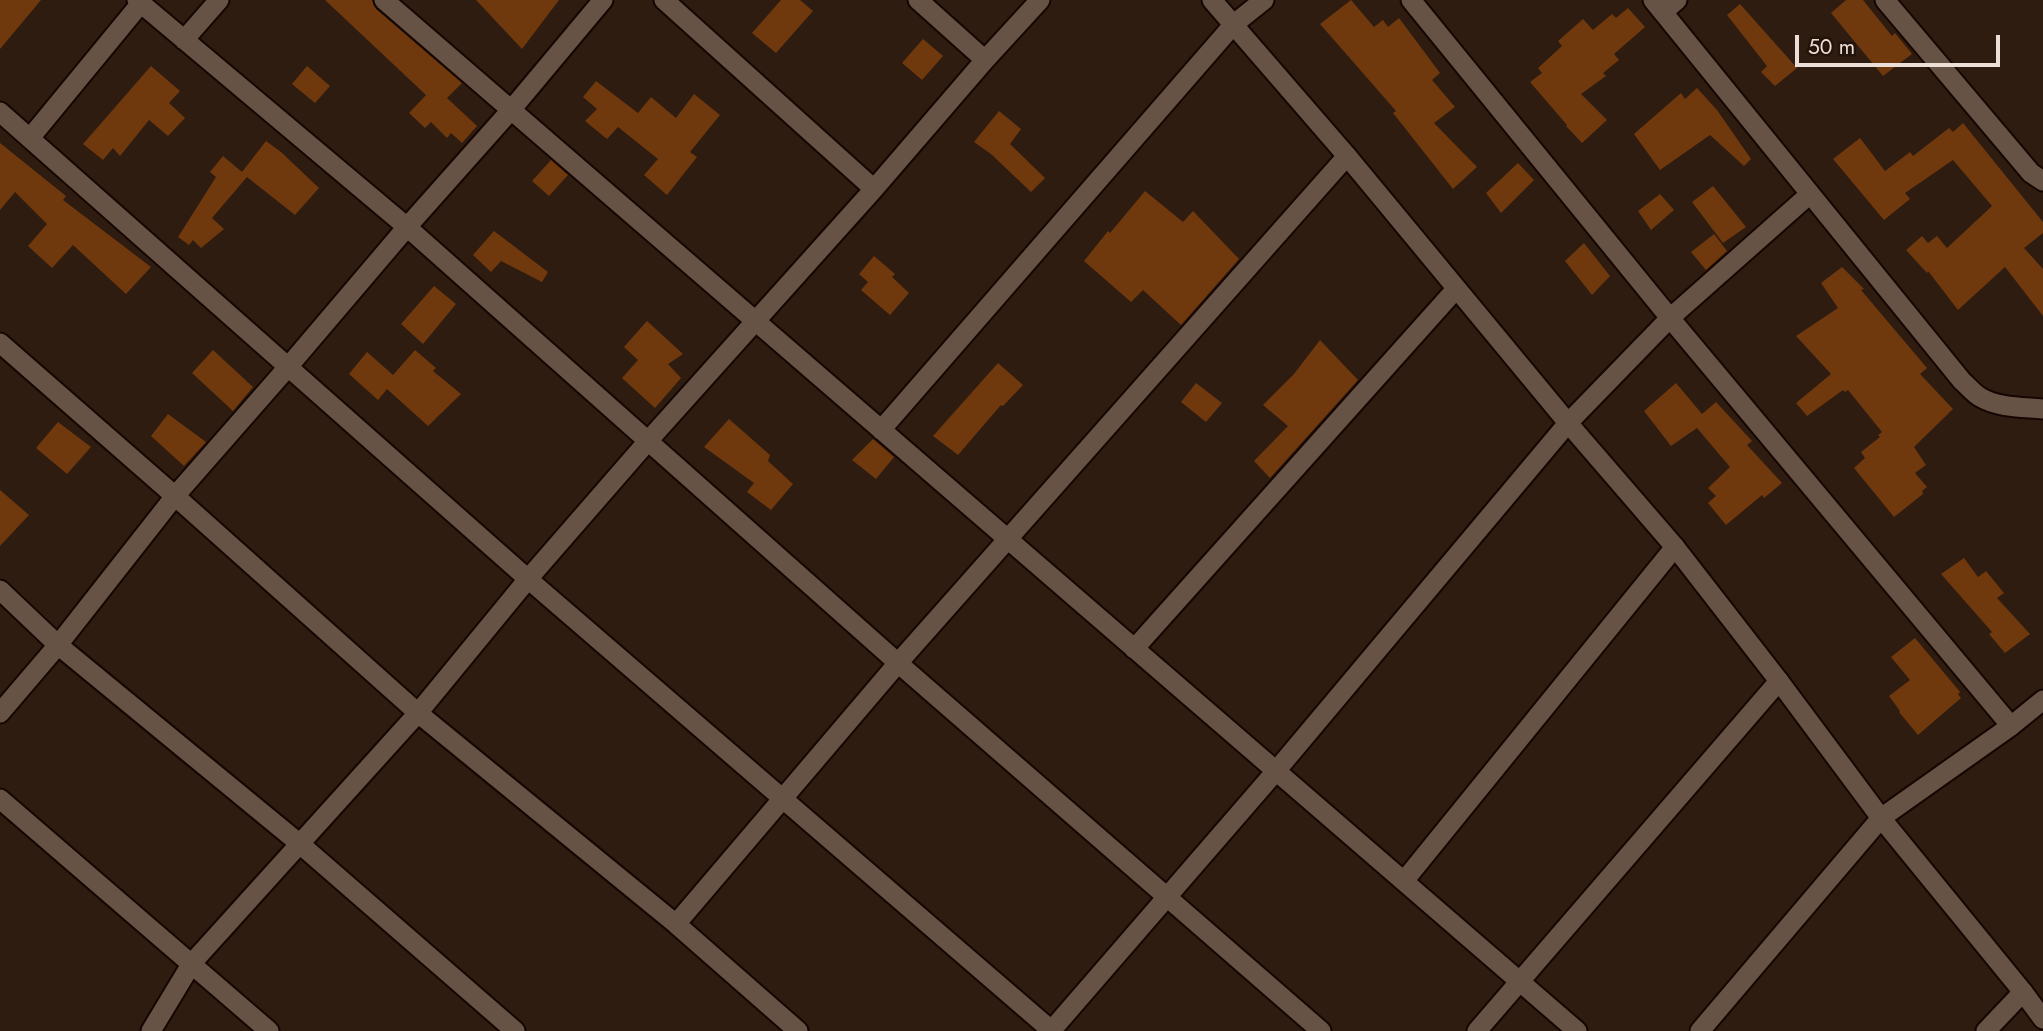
<!DOCTYPE html>
<style>
body{margin:0}
#map{position:relative;width:2043px;height:1031px;overflow:hidden;background:#2e1c11;font-family:Jost,sans-serif}
canvas{display:block}
.scale{position:absolute;left:1795px;top:35px;width:205px;height:32px;box-sizing:border-box;border:4px solid #ecdfd8;border-top:0;padding-left:9px;font-size:21px;line-height:24px;white-space:nowrap;color:#ecdfd8;-webkit-text-stroke:5px #241308;paint-order:stroke}
</style>
<div id="map">
<canvas width="2043" height="1031"></canvas>
<div class="scale">50 m</div>
</div>
<script>
const ctx = document.querySelector('canvas').getContext('2d');
ctx.lineJoin = 'round';
function fill(path, color) {
  ctx.fillStyle = color;
  ctx.fill(path, 'evenodd');
}
function trace(path, color, width, dash) {
  ctx.strokeStyle = color;
  ctx.lineWidth = width;
  ctx.lineCap = dash ? 'butt' : 'round';
  ctx.setLineDash(dash || []);
  ctx.stroke(path);
}
const building = new Path2D(`
 M 0,0 L 41,0 L 0,49 Z
 M 325,0 L 372,0 L 376,9 L 462,83 L 447,98 L 477,126 L 462,143 L 451,133 L 447,138 L 431,122 L 425,128 L 409,113 L 426,95 Z
 M 476,0 L 559,0 L 522,49 Z
 M 781,0 L 800,0 L 813,11 L 776,53 L 752,33 Z
 M 1351,0 L 1374,27 L 1383,20 L 1388,27 L 1399,18 L 1440,73 L 1432,80 L 1455,107 L 1434,123 L 1477,167 L 1453,189 L 1393,113 L 1396,111 L 1320,24 Z
 M 1846,0 L 1863,0 L 1892,36 L 1895,33 L 1912,54 L 1883,76 L 1831,13 Z
 M 1740,4 L 1797,68 L 1775,86 L 1761,72 L 1767,66 L 1727,15 Z
 M 1628,8 L 1645,27 L 1614,54 L 1619,60 L 1603,73 L 1606,76 L 1581,94 L 1607,120 L 1582,143 L 1566,126 L 1567,125 L 1530,82 L 1542,73 L 1538,68 L 1562,46 L 1558,41 L 1583,19 L 1593,30 L 1612,14 L 1616,18 Z
 M 923,39 L 943,56 L 922,80 L 902,63 Z
 M 151,66 L 180,91 L 169,103 L 185,118 L 168,136 L 149,120 L 120,156 L 113,148 L 103,160 L 83,144 Z
 M 307,66 L 330,86 L 315,103 L 292,84 Z
 M 596,81 L 638,113 L 651,97 L 676,118 L 694,94 L 720,115 L 690,152 L 697,157 L 667,195 L 644,175 L 658,159 L 618,127 L 607,139 L 585,121 L 597,109 L 583,97 Z
 M 1697,88 L 1717,110 L 1751,159 L 1744,166 L 1710,135 L 1660,170 L 1634,134 L 1681,93 L 1685,99 Z
 M 999,111 L 1021,129 L 1010,144 L 1045,178 L 1031,192 L 991,154 L 974,142 Z
 M 1963,123 L 2043,222 L 2043,233 L 2024,248 L 2043,269 L 2043,316 L 2005,267 L 1958,310 L 1928,271 L 1927,273 L 1906,250 L 1922,236 L 1928,243 L 1937,236 L 1947,248 L 1992,206 L 1953,160 L 1905,193 L 1910,199 L 1884,220 L 1833,159 L 1860,138 L 1885,171 L 1910,152 L 1913,156 L 1949,128 L 1953,132 Z
 M 266,141 L 281,152 L 319,188 L 295,215 L 247,177 L 212,218 L 224,229 L 201,248 L 193,240 L 189,245 L 178,237 L 216,177 L 210,172 L 223,156 L 242,172 Z
 M 0,143 L 66,196 L 63,200 L 151,267 L 126,294 L 73,245 L 52,268 L 28,246 L 47,224 L 15,192 L 0,210 Z
 M 551,160 L 568,175 L 549,196 L 532,181 Z
 M 1518,163 L 1534,180 L 1501,213 L 1486,193 Z
 M 1713,186 L 1746,227 L 1723,243 L 1692,202 Z
 M 1145,191 L 1183,222 L 1193,211 L 1239,259 L 1181,325 L 1143,290 L 1131,302 L 1084,261 L 1108,231 L 1110,233 Z
 M 1660,194 L 1674,210 L 1651,230 L 1638,211 Z
 M 494,231 L 548,272 L 542,282 L 501,261 L 491,272 L 473,255 Z
 M 1714,234 L 1727,251 L 1706,270 L 1691,252 Z
 M 1584,243 L 1610,276 L 1592,295 L 1565,261 Z
 M 874,256 L 895,274 L 892,277 L 909,293 L 890,315 L 861,290 L 868,282 L 859,274 Z
 M 1842,267 L 1864,289 L 1861,290 L 1927,368 L 1920,374 L 1953,409 L 1914,447 L 1926,465 L 1915,473 L 1927,487 L 1922,491 L 1923,494 L 1894,517 L 1854,468 L 1865,458 L 1861,452 L 1880,437 L 1878,435 L 1882,432 L 1848,390 L 1845,392 L 1843,390 L 1807,416 L 1796,403 L 1831,374 L 1796,336 L 1838,308 L 1821,283 Z
 M 434,286 L 456,304 L 423,344 L 401,324 Z
 M 647,321 L 683,354 L 668,364 L 681,378 L 655,408 L 622,378 L 638,360 L 624,347 Z
 M 1320,340 L 1358,380 L 1270,478 L 1254,461 L 1288,426 L 1263,405 L 1294,374 Z
 M 213,350 L 253,387 L 233,411 L 192,373 Z
 M 415,350 L 436,368 L 433,371 L 461,394 L 428,426 L 387,389 L 378,400 L 349,374 L 367,352 L 393,375 Z
 M 998,363 L 1023,385 L 1003,406 L 1001,405 L 958,455 L 933,436 Z
 M 1196,383 L 1222,403 L 1206,422 L 1181,402 Z
 M 1676,383 L 1702,414 L 1716,402 L 1752,441 L 1747,445 L 1782,483 L 1764,498 L 1762,495 L 1726,525 L 1708,503 L 1716,496 L 1708,488 L 1730,467 L 1697,428 L 1671,446 L 1644,411 Z
 M 168,414 L 206,442 L 184,466 L 151,436 Z
 M 729,419 L 770,455 L 768,461 L 793,484 L 771,510 L 747,492 L 754,483 L 704,447 Z
 M 58,422 L 91,447 L 67,474 L 36,448 Z
 M 873,439 L 894,457 L 876,479 L 852,460 Z
 M 0,490 L 29,515 L 0,546 Z
 M 1964,558 L 1978,577 L 1986,571 L 2004,593 L 1997,598 L 2030,634 L 2005,653 L 1989,634 L 1992,632 L 1941,574 Z
 M 1915,638 L 1960,692 L 1958,694 L 1961,698 L 1918,735 L 1899,712 L 1900,711 L 1889,696 L 1910,680 L 1891,657 Z`);
const minor = new Path2D(`
 M 137,0 L 407,227 L 898,663 L 1321,1031
 M 384,0 L 1577,1031
 M 664,0 L 874,189
 M 918,0 L 985,60
 M 1411,0 L 1670,318 L 2011,726
 M 1653,0 L 1962,381 C 1968,386 1973,393 1980,397 C 1998,408 2023,407 2043,409
 M 1885,0 L 2031,173 L 2043,181
 M 1663,12 L 1677,0
 M 184,40 L 219,0
 M 0,112 L 528,579 L 1052,1031
 M 30,138 L 141,3
 M 0,343 L 175,496 L 418,713 L 676,924 L 798,1031
 M 881,430 L 1234,24 L 1264,0
 M 0,590 L 58,645 L 300,844 L 515,1031
 M 1134,649 L 1456,289
 M 0,713 L 58,645 L 175,496 L 288,367 L 407,227 L 511,110 L 603,0
 M 0,799 L 269,1031
 M 1404,881 L 1675,547
 M 676,924 L 898,663 L 1347,156
 M 151,1031 L 192,963 L 418,713 L 528,579 L 648,441 L 874,189 L 985,60 L 1040,0
 M 1051,1031 L 1276,771 L 1568,423 L 1670,318 L 1810,194
 M 1477,1031 L 1779,681
 M 1700,1031 L 1881,818
 M 1986,1031 L 2023,992`);
const tertiary = new Path2D(`
 M 1212,0 L 1347,156 L 1568,423 L 1675,547 L 1779,681 L 1881,818 L 2023,992 L 2043,1019
 M 1881,818 L 2011,726 L 2043,700`);
fill(building, '#70380d');
trace(minor, '#150601', 23);
trace(tertiary, '#150601', 23);
trace(minor, '#675246', 19);
trace(tertiary, '#675246', 19);
</script>
